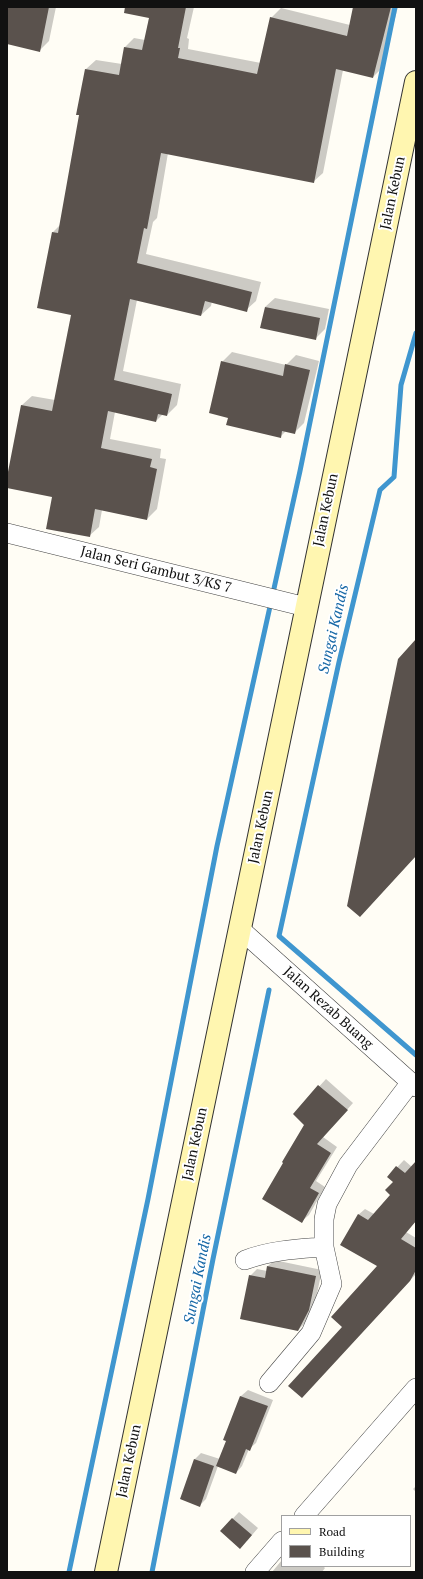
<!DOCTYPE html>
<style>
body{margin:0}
#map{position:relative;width:423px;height:1579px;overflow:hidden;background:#fffdf5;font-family:"PT Serif",serif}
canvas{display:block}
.frame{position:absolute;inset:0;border:8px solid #111;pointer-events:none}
.legend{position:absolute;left:281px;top:1515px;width:130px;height:52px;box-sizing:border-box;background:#fff;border:1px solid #a0a0a0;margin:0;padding:5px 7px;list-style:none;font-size:12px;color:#111}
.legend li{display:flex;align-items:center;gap:8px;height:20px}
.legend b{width:20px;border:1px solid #a0a0a0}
</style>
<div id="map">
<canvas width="423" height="1579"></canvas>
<div class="frame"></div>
<ul class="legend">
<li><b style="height:5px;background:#fff6b0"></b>Road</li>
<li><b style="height:11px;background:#5a524d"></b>Building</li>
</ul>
</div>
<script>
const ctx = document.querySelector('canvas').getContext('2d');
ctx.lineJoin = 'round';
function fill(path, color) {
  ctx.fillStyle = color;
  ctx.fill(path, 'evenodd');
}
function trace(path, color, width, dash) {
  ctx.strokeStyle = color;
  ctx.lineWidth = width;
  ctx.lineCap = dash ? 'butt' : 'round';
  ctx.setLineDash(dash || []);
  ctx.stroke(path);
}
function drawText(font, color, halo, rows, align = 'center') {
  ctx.font = font + ' "PT Serif",serif';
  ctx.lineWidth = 4;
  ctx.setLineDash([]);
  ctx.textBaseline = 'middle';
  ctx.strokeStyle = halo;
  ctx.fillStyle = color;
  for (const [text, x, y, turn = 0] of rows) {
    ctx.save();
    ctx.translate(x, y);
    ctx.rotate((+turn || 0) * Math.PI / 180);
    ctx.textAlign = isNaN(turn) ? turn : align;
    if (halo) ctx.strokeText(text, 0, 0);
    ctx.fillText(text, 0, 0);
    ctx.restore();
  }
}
const shadow = new Path2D(`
 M 7,7 L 56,7 L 49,41 L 40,50 L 7,43 Z
 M 144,7 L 194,7 L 187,38 L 189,39 L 188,49 L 261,63 L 271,18 L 281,8 L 350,25 L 354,7 L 398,7 L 382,68 L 373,77 L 343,70 L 323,173 L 313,182 L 168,153 L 157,218 L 153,222 L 146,254 L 261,282 L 256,301 L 246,310 L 212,301 L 211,306 L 201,315 L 137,300 L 123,371 L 181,384 L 177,405 L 167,415 L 163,414 L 156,421 L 115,412 L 110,439 L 161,449 L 160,458 L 166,459 L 157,509 L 147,519 L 102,510 L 99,527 L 89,536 L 53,496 L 7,487 L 7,483 L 22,405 L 32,396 L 55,400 L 72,314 L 53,232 L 60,225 L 80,115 L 78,114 L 86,69 L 96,60 L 122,64 L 125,47 L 134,38 L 145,40 L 151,8 Z
 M 275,298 L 329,309 L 325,329 L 315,339 L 265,307 Z
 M 232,352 L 286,365 L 296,355 L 319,361 L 304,423 L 294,433 L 286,431 L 280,437 L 229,417 L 222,362 Z
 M 326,1079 L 353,1103 L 323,1137 L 337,1147 L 316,1181 L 325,1187 L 309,1215 L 302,1221 L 285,1162 L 306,1125 L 294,1114 Z
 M 404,1160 L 412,1167 L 416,1162 L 416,1221 L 406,1232 L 416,1238 L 416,1274 L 308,1390 L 379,1266 L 358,1215 L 365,1209 L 374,1214 L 392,1195 L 394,1182 L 388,1177 Z
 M 274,1260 L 322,1270 L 315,1303 L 305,1323 L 298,1330 L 250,1276 L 257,1269 L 267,1271 L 268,1266 Z
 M 248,1390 L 273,1400 L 256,1443 L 249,1449 L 242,1466 L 236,1473 L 218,1466 L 206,1499 L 200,1505 L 195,1459 L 201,1453 L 220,1459 L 227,1440 L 224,1440 L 241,1396 Z
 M 416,1486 L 416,1492 L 413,1489 Z
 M 239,1512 L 258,1528 L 247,1541 L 221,1531 Z
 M 282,1560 L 282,1566 L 323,1566 L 325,1568 L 322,1572 L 272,1572 Z`);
const stream = new Path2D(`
 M 416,333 L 401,385 L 394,477 L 380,490 L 339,662 L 279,936 L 416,1055
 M 69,1572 L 148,1199 L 217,846 L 300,471 L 395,7
 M 152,1572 L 213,1259 L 269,990`);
const building = new Path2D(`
 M 7,7 L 49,7 L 40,52 L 7,44 Z
 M 125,7 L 186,7 L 178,48 L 180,48 L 178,58 L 257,74 L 270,17 L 347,36 L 353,7 L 391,7 L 373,78 L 336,69 L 314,183 L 161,153 L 147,229 L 144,228 L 137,263 L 252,292 L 247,312 L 205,301 L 201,316 L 130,299 L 114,380 L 172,394 L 167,416 L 158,414 L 156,422 L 108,411 L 101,448 L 152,459 L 150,467 L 157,469 L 147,520 L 95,509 L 90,537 L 46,529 L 52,497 L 7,488 L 7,477 L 21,405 L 52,411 L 71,315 L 37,308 L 52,232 L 58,233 L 79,115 L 76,115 L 85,69 L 119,75 L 124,47 L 142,50 L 149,18 L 124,13 Z
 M 265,307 L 320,318 L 316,340 L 260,328 Z
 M 221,361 L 283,376 L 285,364 L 310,370 L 295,434 L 282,431 L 281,438 L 226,425 L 228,418 L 209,413 Z
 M 416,639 L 416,856 L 360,917 L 347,906 L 398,659 Z
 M 318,1085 L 348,1110 L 317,1144 L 331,1153 L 310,1188 L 319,1193 L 302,1223 L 262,1199 L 283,1163 L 282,1162 L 304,1125 L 293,1114 Z
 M 416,1161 L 416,1221 L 401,1239 L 416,1248 L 416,1270 L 410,1281 L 302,1398 L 288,1386 L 342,1327 L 331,1317 L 377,1266 L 340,1245 L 358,1214 L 368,1220 L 390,1195 L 385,1190 L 393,1182 L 387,1177 L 396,1166 L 405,1173 Z
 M 267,1266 L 316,1276 L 309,1310 L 298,1331 L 240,1319 L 249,1275 L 265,1278 Z
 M 240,1396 L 268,1406 L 250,1451 L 246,1449 L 236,1474 L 216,1466 L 226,1441 L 223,1440 Z
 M 194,1459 L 214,1466 L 200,1507 L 180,1499 Z
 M 232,1518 L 252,1535 L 240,1549 L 220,1531 Z`);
const street = new Path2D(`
 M 7,533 L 306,607
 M 240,929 L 416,1087
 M 245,1260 C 271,1250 297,1249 324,1247
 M 269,1383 L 311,1333 L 332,1284 L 324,1247 L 324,1219 L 327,1204 L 348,1165 L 411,1082
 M 304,1516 L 416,1388
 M 255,1572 L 282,1541`);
const secondary = new Path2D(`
 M 106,1572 L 416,82`);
const streetNames = [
 ["Jalan Kebun",393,193,-78],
 ["Jalan Kebun",326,510,-78],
 ["Jalan Seri Gambut 3/KS 7",156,570,14],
 ["Jalan Kebun",261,827,-78],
 ["Jalan Rezab Buang",328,1008,42],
 ["Jalan Kebun",195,1144,-78],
 ["Jalan Kebun",129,1461,-78]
];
const waterNames = [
 ["Sungai Kandis",334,629,-77],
 ["Sungai Kandis",198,1279,-79]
];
fill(shadow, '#0003');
trace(stream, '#3f96cf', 5);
fill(building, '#5a524d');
trace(street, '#444', 20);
trace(secondary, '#333', 24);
trace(street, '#fff', 19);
trace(secondary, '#fff6b0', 22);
drawText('14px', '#111', '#fff', streetNames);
drawText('italic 15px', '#1768a6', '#fff', waterNames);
</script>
